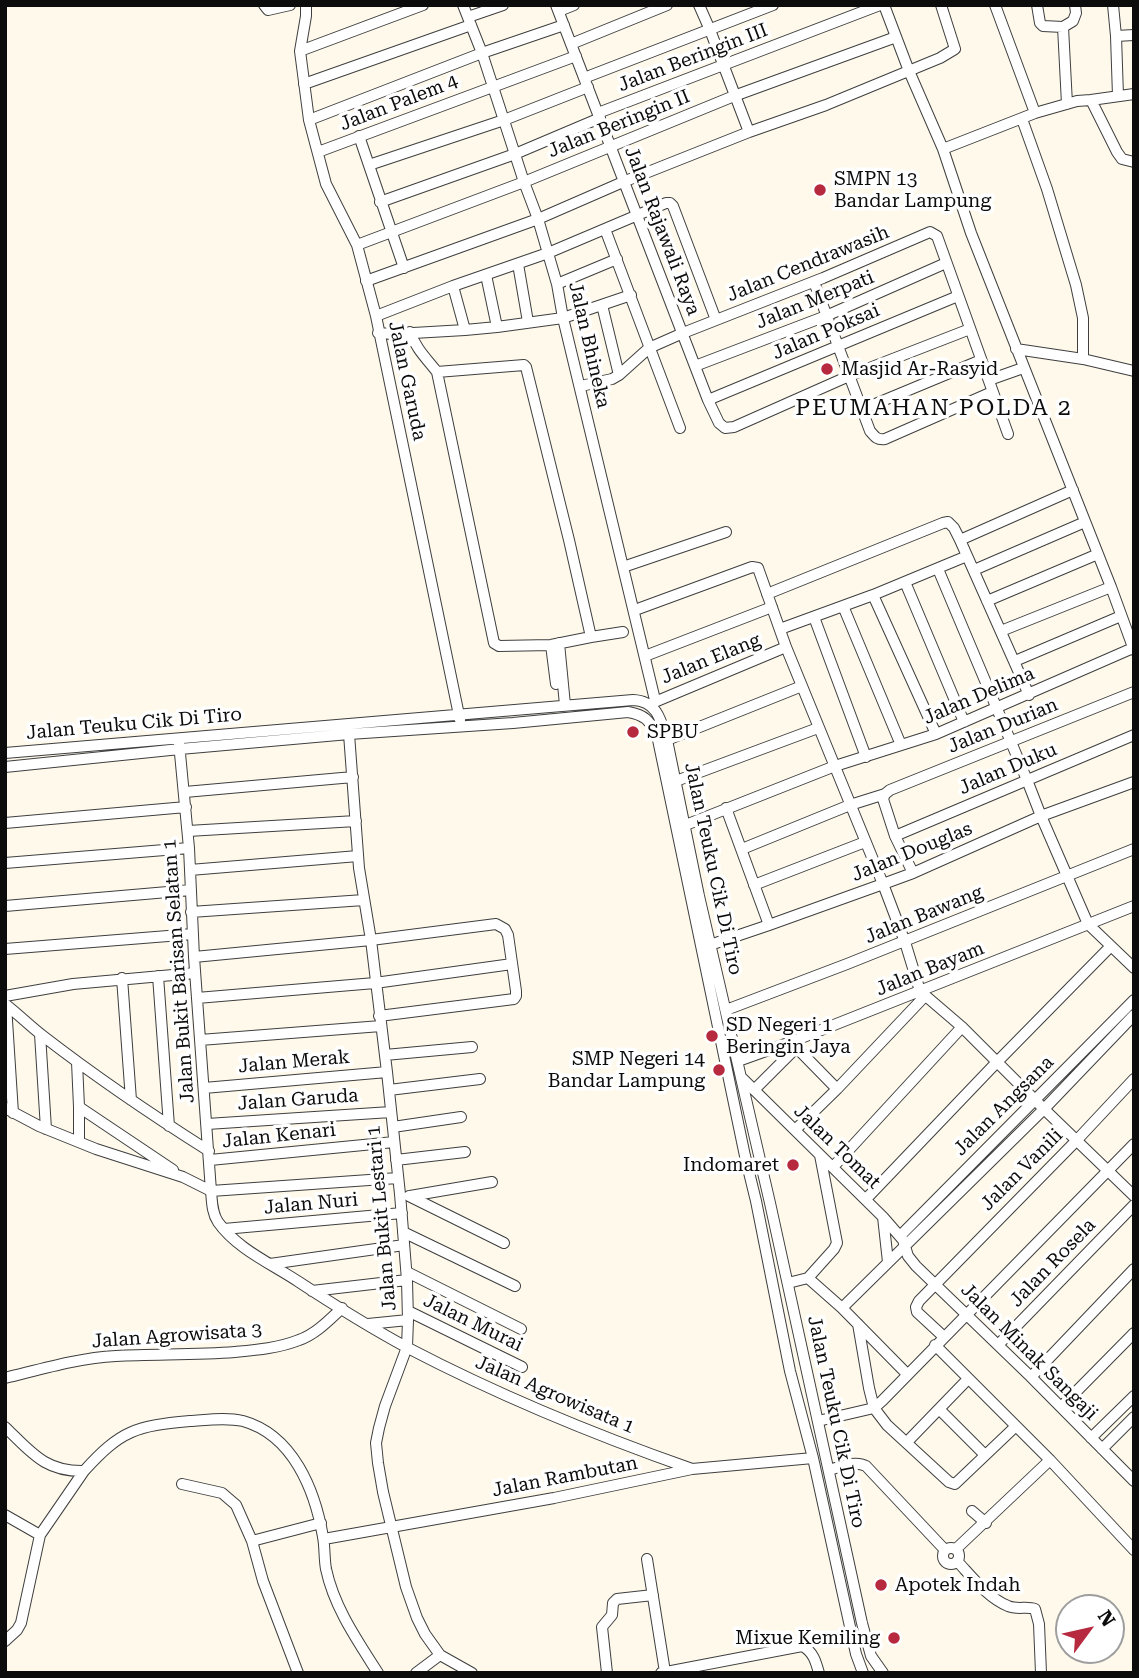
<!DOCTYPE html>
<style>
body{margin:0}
#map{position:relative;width:1139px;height:1678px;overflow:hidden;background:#fef9eb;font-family:"Roboto Serif",serif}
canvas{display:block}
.frame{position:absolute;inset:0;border:7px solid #0c0c0c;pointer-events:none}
.north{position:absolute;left:1055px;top:1594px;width:70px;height:70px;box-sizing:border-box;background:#fff;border:2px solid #9e9e9e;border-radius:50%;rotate:57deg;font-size:19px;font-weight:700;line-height:28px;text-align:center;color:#0c0c0c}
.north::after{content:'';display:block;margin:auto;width:24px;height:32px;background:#b6293e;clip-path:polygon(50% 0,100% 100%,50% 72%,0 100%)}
</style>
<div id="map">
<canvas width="1139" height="1678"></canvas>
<div class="frame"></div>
<div class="north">N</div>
</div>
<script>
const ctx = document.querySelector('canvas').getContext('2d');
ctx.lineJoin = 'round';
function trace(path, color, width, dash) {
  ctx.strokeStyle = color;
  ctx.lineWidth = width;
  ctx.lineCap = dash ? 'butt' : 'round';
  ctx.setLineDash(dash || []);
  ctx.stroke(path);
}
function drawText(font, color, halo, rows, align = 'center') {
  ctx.font = font + ' "Roboto Serif",serif';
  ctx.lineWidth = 7;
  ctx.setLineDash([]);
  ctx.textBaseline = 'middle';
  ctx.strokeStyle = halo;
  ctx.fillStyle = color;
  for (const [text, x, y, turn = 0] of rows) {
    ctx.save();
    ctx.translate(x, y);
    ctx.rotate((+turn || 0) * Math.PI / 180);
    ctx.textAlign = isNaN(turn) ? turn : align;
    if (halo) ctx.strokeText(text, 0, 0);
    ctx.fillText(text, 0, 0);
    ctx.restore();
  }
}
const minor = new Path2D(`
 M 264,5 L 268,10 L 290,5
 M 306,5 L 306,16 L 300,51 L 309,120 L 326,184 L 357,245 L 376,316 L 460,720
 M 463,5 L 482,53 L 524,182 L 538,219 L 557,284 L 563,318 L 655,700
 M 556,5 L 708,400 L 719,423 L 725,428 L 734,427 L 849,376 L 970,329
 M 699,5 L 710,30 L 749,132
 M 884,5 L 909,71 L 943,149 L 971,233 L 1111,587 L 1134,650
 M 995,5 L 1035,113
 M 1037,5 L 1040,23 L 1043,26 L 1063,27 L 1073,21 L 1076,13 L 1075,5
 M 1113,5 L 1116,36 L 1118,96
 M 559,11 L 574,5
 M 468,17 L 503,5
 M 1063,27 L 1067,104
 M 1116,36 L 1134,35
 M 571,44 L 667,5
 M 300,51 L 423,5
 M 584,78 L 773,5
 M 304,84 L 471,25
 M 1091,100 L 1134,94
 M 598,113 L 880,5
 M 1022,119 L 1047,189 L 1076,285 L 1083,318 L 1083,359
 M 309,120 L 482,53 L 564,25
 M 359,136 L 404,268
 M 943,149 L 1035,113 L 1077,101 L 1091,100 L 1117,152 L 1122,159 L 1134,162
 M 318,152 L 576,56
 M 369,165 L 504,120 L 588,87
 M 380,202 L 515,154 L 600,118
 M 605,229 L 680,428
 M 357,245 L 524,182 L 734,96 L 896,37
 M 518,264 L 528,322
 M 486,275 L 497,327
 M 366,281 L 538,219 L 623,182 L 749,132 L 826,105 L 940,58 L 955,49 L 941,5
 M 814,282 L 870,431 C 875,437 877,440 885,439 L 992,392
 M 557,284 L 617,259
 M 453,286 L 465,330
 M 602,305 L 619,375
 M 376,316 L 453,286 L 548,253 L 666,203 L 670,203 L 673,206 L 716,320
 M 410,332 C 416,349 427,359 437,372 L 494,643 L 499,646 L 551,645 L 591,637 L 569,540 L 526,367 L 524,365 L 437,372
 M 378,333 L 396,334 L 465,330 L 497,327 L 563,318 L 631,295
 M 1016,349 L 1083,359 L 1134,371
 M 695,366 L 826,316 L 946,263
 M 989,380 L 1023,368
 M 581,386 L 612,379 L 619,375 L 649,348 L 683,333 L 823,278 L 930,232 L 937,236 L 1008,434
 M 708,400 L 958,296
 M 863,409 L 981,360
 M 960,540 L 1073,490
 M 623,567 L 726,532
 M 938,569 L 1027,780 L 1041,816 L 1088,924 L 1134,968
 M 974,570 L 1085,522
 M 905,582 L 964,722
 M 767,594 L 943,523 L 948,522 L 954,528 L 960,540 L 1029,695
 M 873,595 L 936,734
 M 987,601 L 1098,554
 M 843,606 L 901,745
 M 635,610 L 752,567 L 758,568 L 786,647 L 883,884 L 905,942 L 920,991 L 962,1027 L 1044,1109 L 1134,1196
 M 814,617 L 866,757
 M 780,629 L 873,595 L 967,556
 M 1001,631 L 1111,587
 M 591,637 L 623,632
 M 559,643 L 565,705
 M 551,645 L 556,684
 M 645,656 L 772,607
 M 1015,661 L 1121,616
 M 650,704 L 786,647
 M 349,734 L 359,868 L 371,940 L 387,1072 L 400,1194 L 407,1280 L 408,1320 L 407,1347 L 385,1406 L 379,1428 L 376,1443 L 378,1463 L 383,1492 L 406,1587 L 417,1618 L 425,1634 L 440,1655 L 472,1673
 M 667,740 L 802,686
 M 179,743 L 189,848 L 194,957 L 211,1191 L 398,1178
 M 5,753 L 633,700 C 657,701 661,720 667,740 L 699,896 L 770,1203 L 862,1623 L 871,1656 L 883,1673
 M 5,767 L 180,749 L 349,734 L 513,723 L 628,712 C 645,715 649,720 657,735 L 745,1156 L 756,1201 L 790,1371 L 813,1458 L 856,1654 L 863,1673
 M 676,781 L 818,728
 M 185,792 L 353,777
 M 885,794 L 883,799 L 895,836 L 913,873
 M 726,808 L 769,925
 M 5,823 L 186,807
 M 678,828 L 835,766 L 936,734 L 1133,648
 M 188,831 L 356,821
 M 895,836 L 1134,735
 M 742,849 L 850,805 L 885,794 L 890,790 L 1134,692
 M 5,863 L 189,848
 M 190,870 L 358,856
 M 754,885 L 865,842
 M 5,906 L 191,890
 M 191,912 L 364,900
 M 704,947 L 769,925 L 883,884 L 913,873 L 1041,816 L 1134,782
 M 5,949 L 193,934
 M 194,957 L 371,940 L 496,924 L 505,929 L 508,935 L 516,991 L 516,996 L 514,999 L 379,1016
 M 158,976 L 169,1126
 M 122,978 L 131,1100
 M 5,996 L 73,984 L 195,973
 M 197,998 L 375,983 L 512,964
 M 5,1004 C 18,1014 30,1026 43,1036 C 96,1077 152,1115 209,1151
 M 6,1005 L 13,1113
 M 726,1010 L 847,964 L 1134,849
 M 40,1034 L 46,1129
 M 200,1040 L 381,1026
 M 791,1042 L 837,1089
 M 385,1055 L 472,1047
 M 738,1061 L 791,1042 L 1134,906
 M 77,1062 L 79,1107 L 79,1142
 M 741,1077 L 883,1217 L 903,1240 L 908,1256 L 916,1266 L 1031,1377 L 1134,1481
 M 204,1088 L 387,1072
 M 389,1090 L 480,1079
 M 754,1090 L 796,1048
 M 79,1107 L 173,1170
 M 5,1108 L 39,1126 L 96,1149 L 183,1177 L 211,1191 C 212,1202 212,1213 218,1222 C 237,1249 272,1264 299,1282 C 334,1305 371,1328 408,1348 C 500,1396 595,1435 692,1469
 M 207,1124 L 391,1112
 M 393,1127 L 461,1117
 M 795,1130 L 837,1089 L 925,996
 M 210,1160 L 394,1142
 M 396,1160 L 465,1152
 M 833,1167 L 962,1027
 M 409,1196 L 504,1243
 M 410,1196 L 492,1182
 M 866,1199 L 997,1062 L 1111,946
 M 883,1217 L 888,1262
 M 224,1229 L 402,1213
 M 403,1232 L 515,1286
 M 900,1236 L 1134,1000
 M 270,1264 L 404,1245
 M 407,1272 L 521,1329
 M 808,1278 L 834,1249 L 837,1243 L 820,1155
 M 788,1283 L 808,1278 L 842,1308 L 907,1374
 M 312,1291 L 407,1280
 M 842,1308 L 1044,1109 L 1134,1015
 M 408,1311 L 522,1367
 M 368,1324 L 408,1320
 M 858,1324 L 869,1388 L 874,1408 L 887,1425 L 949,1482 L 955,1484 L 1016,1426
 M 944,1337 L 917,1312 L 916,1307 L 919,1301 L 1076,1141 L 1134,1079
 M 935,1345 L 1050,1460 L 1134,1550
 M 998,1345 L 1134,1205
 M 1031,1377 L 1134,1269
 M 5,1378 C 42,1369 78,1358 116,1356 C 156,1354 196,1355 235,1352 C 256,1350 279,1348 299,1340 C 316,1334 329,1320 342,1308
 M 1061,1407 L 1134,1333
 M 939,1409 L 985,1455
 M 818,1421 L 874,1408 L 882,1401 L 1134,1144
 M 5,1427 C 31,1452 45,1472 84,1471 C 121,1430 136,1426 190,1421 C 207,1420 226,1417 243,1421 C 293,1435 315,1490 323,1537 C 325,1547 324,1558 326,1569 C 334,1607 357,1640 378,1673
 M 1091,1438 L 1134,1396
 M 907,1442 L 968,1379
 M 1102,1449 L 1134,1417
 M 829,1470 C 840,1467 855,1460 866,1466 L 945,1550
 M 182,1484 L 222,1493 L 236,1505 L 252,1541 L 263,1581 L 298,1673
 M 972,1511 L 986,1523
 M 5,1515 L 40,1535
 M 324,1539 L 554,1498 L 692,1469 L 813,1458
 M 252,1541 L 321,1523
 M943 1556a8 8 0 1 1 16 0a8 8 0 1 1-16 0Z
 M 956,1549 L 1050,1460
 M 647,1559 L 665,1672
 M 957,1561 C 972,1577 988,1598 1008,1606 C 1017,1610 1027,1606 1035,1609 L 1039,1624 L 1041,1673
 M 5,1641 L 17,1630 L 21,1623 L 40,1535 L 84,1471
 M 416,1673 L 440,1655
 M 607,1673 L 602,1627 L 612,1615 L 613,1603 L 617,1599 L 653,1595
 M 661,1673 L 802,1646 C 813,1651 816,1662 819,1673`);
const markers = [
 [820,190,7,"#b6293e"],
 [827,369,7,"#b6293e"],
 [633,732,7,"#b6293e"],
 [712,1036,7,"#b6293e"],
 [719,1070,7,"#b6293e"],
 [793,1165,7,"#b6293e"],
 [881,1585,7,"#b6293e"],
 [894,1638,7,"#b6293e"]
];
const streetNames = [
 ["Jalan Beringin III",693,58,-21],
 ["Jalan Palem 4",399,103,-21],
 ["Jalan Beringin II",619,124,-22],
 ["Jalan Rajawali Raya",662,231,69],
 ["Jalan Cendrawasih",808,264,-22],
 ["Jalan Merpati",815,300,-22],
 ["Jalan Poksai",826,332,-23],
 ["Jalan Bhineka",589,345,77],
 ["Jalan Garuda",407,381,78],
 ["Jalan Elang",711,659,-22],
 ["Jalan Delima",979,696,-23],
 ["Jalan Teuku Cik Di Tiro",134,724,-5],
 ["Jalan Durian",1003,726,-22],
 ["Jalan Duku",1008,769,-23],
 ["Jalan Douglas",912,852,-22],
 ["Jalan Teuku Cik Di Tiro",713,869,78],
 ["Jalan Bawang",924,915,-22],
 ["Jalan Bayam",930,969,-22],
 ["Jalan Bukit Barisan Selatan 1",179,971,-94],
 ["Jalan Merak",294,1062,-5],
 ["Jalan Garuda",298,1100,-4],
 ["Jalan Angsana",1004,1106,-45],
 ["Jalan Kenari",279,1136,-6],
 ["Jalan Tomat",837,1147,44],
 ["Jalan Vanili",1022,1170,-45],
 ["Jalan Nuri",311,1204,-5],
 ["Jalan Bukit Lestari 1",382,1218,-95],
 ["Jalan Rosela",1053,1263,-46],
 ["Jalan Murai",473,1323,26],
 ["Jalan Agrowisata 3",177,1336,-4],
 ["Jalan Minak Sangaji",1029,1352,45],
 ["Jalan Agrowisata 1",555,1395,23],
 ["Jalan Teuku Cik Di Tiro",836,1422,78],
 ["Jalan Rambutan",565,1477,-11]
];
const poiNames = [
 ["SMPN 13",834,179],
 ["Bandar Lampung",834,201],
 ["Masjid Ar-Rasyid",841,369],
 ["SPBU",647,732],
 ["SD Negeri 1",726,1025],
 ["Beringin Jaya",726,1047],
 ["SMP Negeri 14",705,1059,"right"],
 ["Bandar Lampung",705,1081,"right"],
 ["Indomaret",779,1165,"right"],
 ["Apotek Indah",895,1585],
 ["Mixue Kemiling",880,1638,"right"]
];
const quarterNames = [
 ["PEUMAHAN POLDA 2",934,408]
];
trace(minor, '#3f3f3f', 12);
trace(minor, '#fff', 10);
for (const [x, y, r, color] of markers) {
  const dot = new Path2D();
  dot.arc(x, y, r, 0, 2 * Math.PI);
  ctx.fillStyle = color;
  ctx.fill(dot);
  trace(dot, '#fff', 2.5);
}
drawText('19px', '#0c0c0c', '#fff', streetNames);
drawText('19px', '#0c0c0c', '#fff', poiNames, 'left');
ctx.letterSpacing = '2px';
drawText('23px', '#0c0c0c', '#fff', quarterNames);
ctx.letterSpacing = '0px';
</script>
